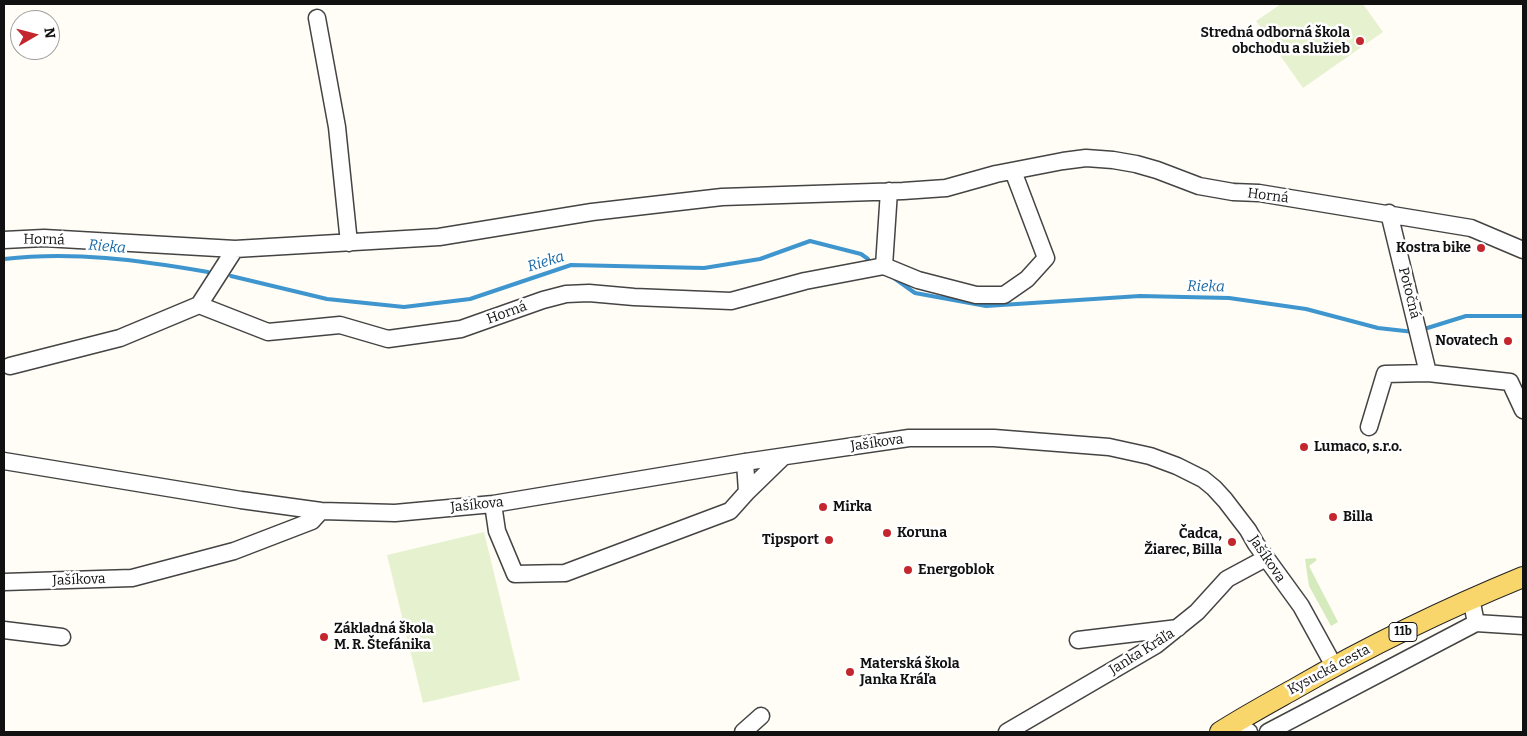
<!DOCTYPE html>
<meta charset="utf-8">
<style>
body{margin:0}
#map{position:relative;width:1527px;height:736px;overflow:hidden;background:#fffdf5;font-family:Bitter,serif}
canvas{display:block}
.frame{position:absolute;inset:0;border:5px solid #111;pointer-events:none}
.north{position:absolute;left:10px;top:10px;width:50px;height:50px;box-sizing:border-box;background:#fff;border:1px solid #a0a0a0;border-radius:50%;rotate:82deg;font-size:14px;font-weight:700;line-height:20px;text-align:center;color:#111}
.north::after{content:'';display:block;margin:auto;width:18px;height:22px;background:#c4262e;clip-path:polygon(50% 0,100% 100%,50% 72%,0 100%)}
</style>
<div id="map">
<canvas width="1527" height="736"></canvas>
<div class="frame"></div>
<div class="north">N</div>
</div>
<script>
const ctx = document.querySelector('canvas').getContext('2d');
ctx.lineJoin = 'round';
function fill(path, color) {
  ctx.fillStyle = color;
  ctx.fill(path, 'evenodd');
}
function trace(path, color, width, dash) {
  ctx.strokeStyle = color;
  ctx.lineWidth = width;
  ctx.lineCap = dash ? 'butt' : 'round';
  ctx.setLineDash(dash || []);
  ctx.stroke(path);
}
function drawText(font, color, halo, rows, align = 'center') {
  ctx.font = font + ' Bitter,serif';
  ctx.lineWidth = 5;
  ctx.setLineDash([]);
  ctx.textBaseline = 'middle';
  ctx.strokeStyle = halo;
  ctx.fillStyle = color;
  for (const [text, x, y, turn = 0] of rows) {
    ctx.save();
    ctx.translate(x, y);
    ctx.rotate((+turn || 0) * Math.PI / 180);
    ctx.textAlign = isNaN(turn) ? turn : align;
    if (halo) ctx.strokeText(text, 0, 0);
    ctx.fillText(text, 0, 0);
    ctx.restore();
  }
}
const green = new Path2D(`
 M 1315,558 L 1317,560 L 1309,566 L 1338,622 L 1331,626 L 1309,586 L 1305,559 Z`);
const pitch = new Path2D(`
 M 1281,4 L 1363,4 L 1383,32 L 1303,88 L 1256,21 Z
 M 484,532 L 520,680 L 423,703 L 387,555 Z`);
const stream = new Path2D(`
 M 4,259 C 73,251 139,260 208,272
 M 231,276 L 327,299 L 404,307 L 470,299 L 571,265 L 704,268 L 760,259 L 810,241 L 861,254 L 868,259
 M 894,278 L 915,293 L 986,306 L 1140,296 L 1229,298 L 1306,309 L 1378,328 L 1414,332
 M 1421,330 L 1466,316 L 1523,316`);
const minor = new Path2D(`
 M 317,18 L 337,127 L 349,243
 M 1389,213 L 1428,373 L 1510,382 L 1523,410
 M 4,240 L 44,238 L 235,249 L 439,237 L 592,212 L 722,197 L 903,191 L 946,188 L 996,174 L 1063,161 L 1086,158 L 1113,160 L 1136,164 L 1157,170 L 1199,186 L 1233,192 L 1259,193 L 1471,228 L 1523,250
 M 235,249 L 199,305 L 268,332 L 340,325 L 388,339 L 461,329 L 543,300 L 566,294 L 589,293 L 634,297 L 731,301 L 805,281 L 884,266 L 889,191
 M 884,266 L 918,280 L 976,295 L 1004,295 L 1027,279 L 1046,258 L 1013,171
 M 10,366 L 120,338 L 199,305
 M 1369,427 L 1385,374 L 1428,373
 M 4,461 L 241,500 L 321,511 L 395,513 L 493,504 L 745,462 L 909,438 L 994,438 L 1109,447 L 1150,456 L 1177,466 L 1203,479 L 1214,488 L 1225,500 L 1248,530 L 1256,544 L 1301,606 L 1334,666
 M 747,492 L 783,457
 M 493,504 L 497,531 L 515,574 L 565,573 L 730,511 L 747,492 L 745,462
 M 4,582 L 132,578 L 234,551 L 312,521 L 321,511
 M 1476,623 L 1523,626
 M 4,630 L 62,637
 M 1078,640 L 1178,628
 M 1235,722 L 1249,732
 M 743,732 L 761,716
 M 1007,732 L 1156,645 L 1197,612 L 1227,579 L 1266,558
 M 1268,732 L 1476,623 L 1471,598`);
const major = new Path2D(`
 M 1220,732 C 1245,716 1271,702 1296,688 C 1369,646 1445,609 1523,577`);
const markers = [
 [1360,41,5,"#c4262e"],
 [1481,248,5,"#c4262e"],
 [1508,341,5,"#c4262e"],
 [1304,447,5,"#c4262e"],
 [823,507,5,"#c4262e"],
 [1333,517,5,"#c4262e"],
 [887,533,5,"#c4262e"],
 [829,540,5,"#c4262e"],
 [1232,542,5,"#c4262e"],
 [908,570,5,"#c4262e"],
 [324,637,5,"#c4262e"],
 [850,672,5,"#c4262e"]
];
const shields = [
 [1403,632,28]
];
const shieldNames = [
 ["11b",1403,632]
];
const poiNames = [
 ["Stredná odborná škola",1350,33,"right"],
 ["obchodu a služieb",1350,49,"right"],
 ["Kostra bike",1471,248,"right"],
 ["Novatech",1498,341,"right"],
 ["Lumaco, s.r.o.",1314,447],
 ["Mirka",833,507],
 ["Billa",1343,517],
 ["Koruna",897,533],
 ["Čadca,",1222,534,"right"],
 ["Žiarec, Billa",1222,550,"right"],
 ["Tipsport",819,540,"right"],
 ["Energoblok",918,570],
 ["Základná škola",334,629],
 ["M. R. Štefánika",334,645],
 ["Materská škola",860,664],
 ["Janka Kráľa",860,680]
];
const streetNames = [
 ["Horná",1268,196,7],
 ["Horná",44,240,1],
 ["Potočná",1409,293,76],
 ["Horná",507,313,-20],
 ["Jašíkova",877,443,-8],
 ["Jašíkova",477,505,-6],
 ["Jašíkova",1267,559,56],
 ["Jašíkova",79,580,-2],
 ["Janka Kráľa",1142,652,-32],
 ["Kysucká cesta",1329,670,-28]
];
const waterNames = [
 ["Rieka",107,247,5],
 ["Rieka",546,262,-17],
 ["Rieka",1206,287,1]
];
fill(green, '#d5ebbd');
fill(pitch, '#e6f2cf');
trace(stream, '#3f96cf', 4);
trace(minor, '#444', 19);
trace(major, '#222', 22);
trace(minor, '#fff', 16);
trace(major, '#f9d66b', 20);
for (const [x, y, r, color] of markers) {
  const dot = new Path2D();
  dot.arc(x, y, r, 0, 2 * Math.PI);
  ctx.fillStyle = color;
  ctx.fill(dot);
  trace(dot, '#fff', 2);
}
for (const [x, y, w] of shields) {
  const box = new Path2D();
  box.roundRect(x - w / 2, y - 9.5, w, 19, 4);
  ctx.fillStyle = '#fff';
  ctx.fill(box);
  trace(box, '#111', 1);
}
drawText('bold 12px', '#111', null, shieldNames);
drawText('bold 14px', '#111', '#fff', poiNames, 'left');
drawText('14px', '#111', '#fff', streetNames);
drawText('italic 15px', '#1768a6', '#fff', waterNames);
</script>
